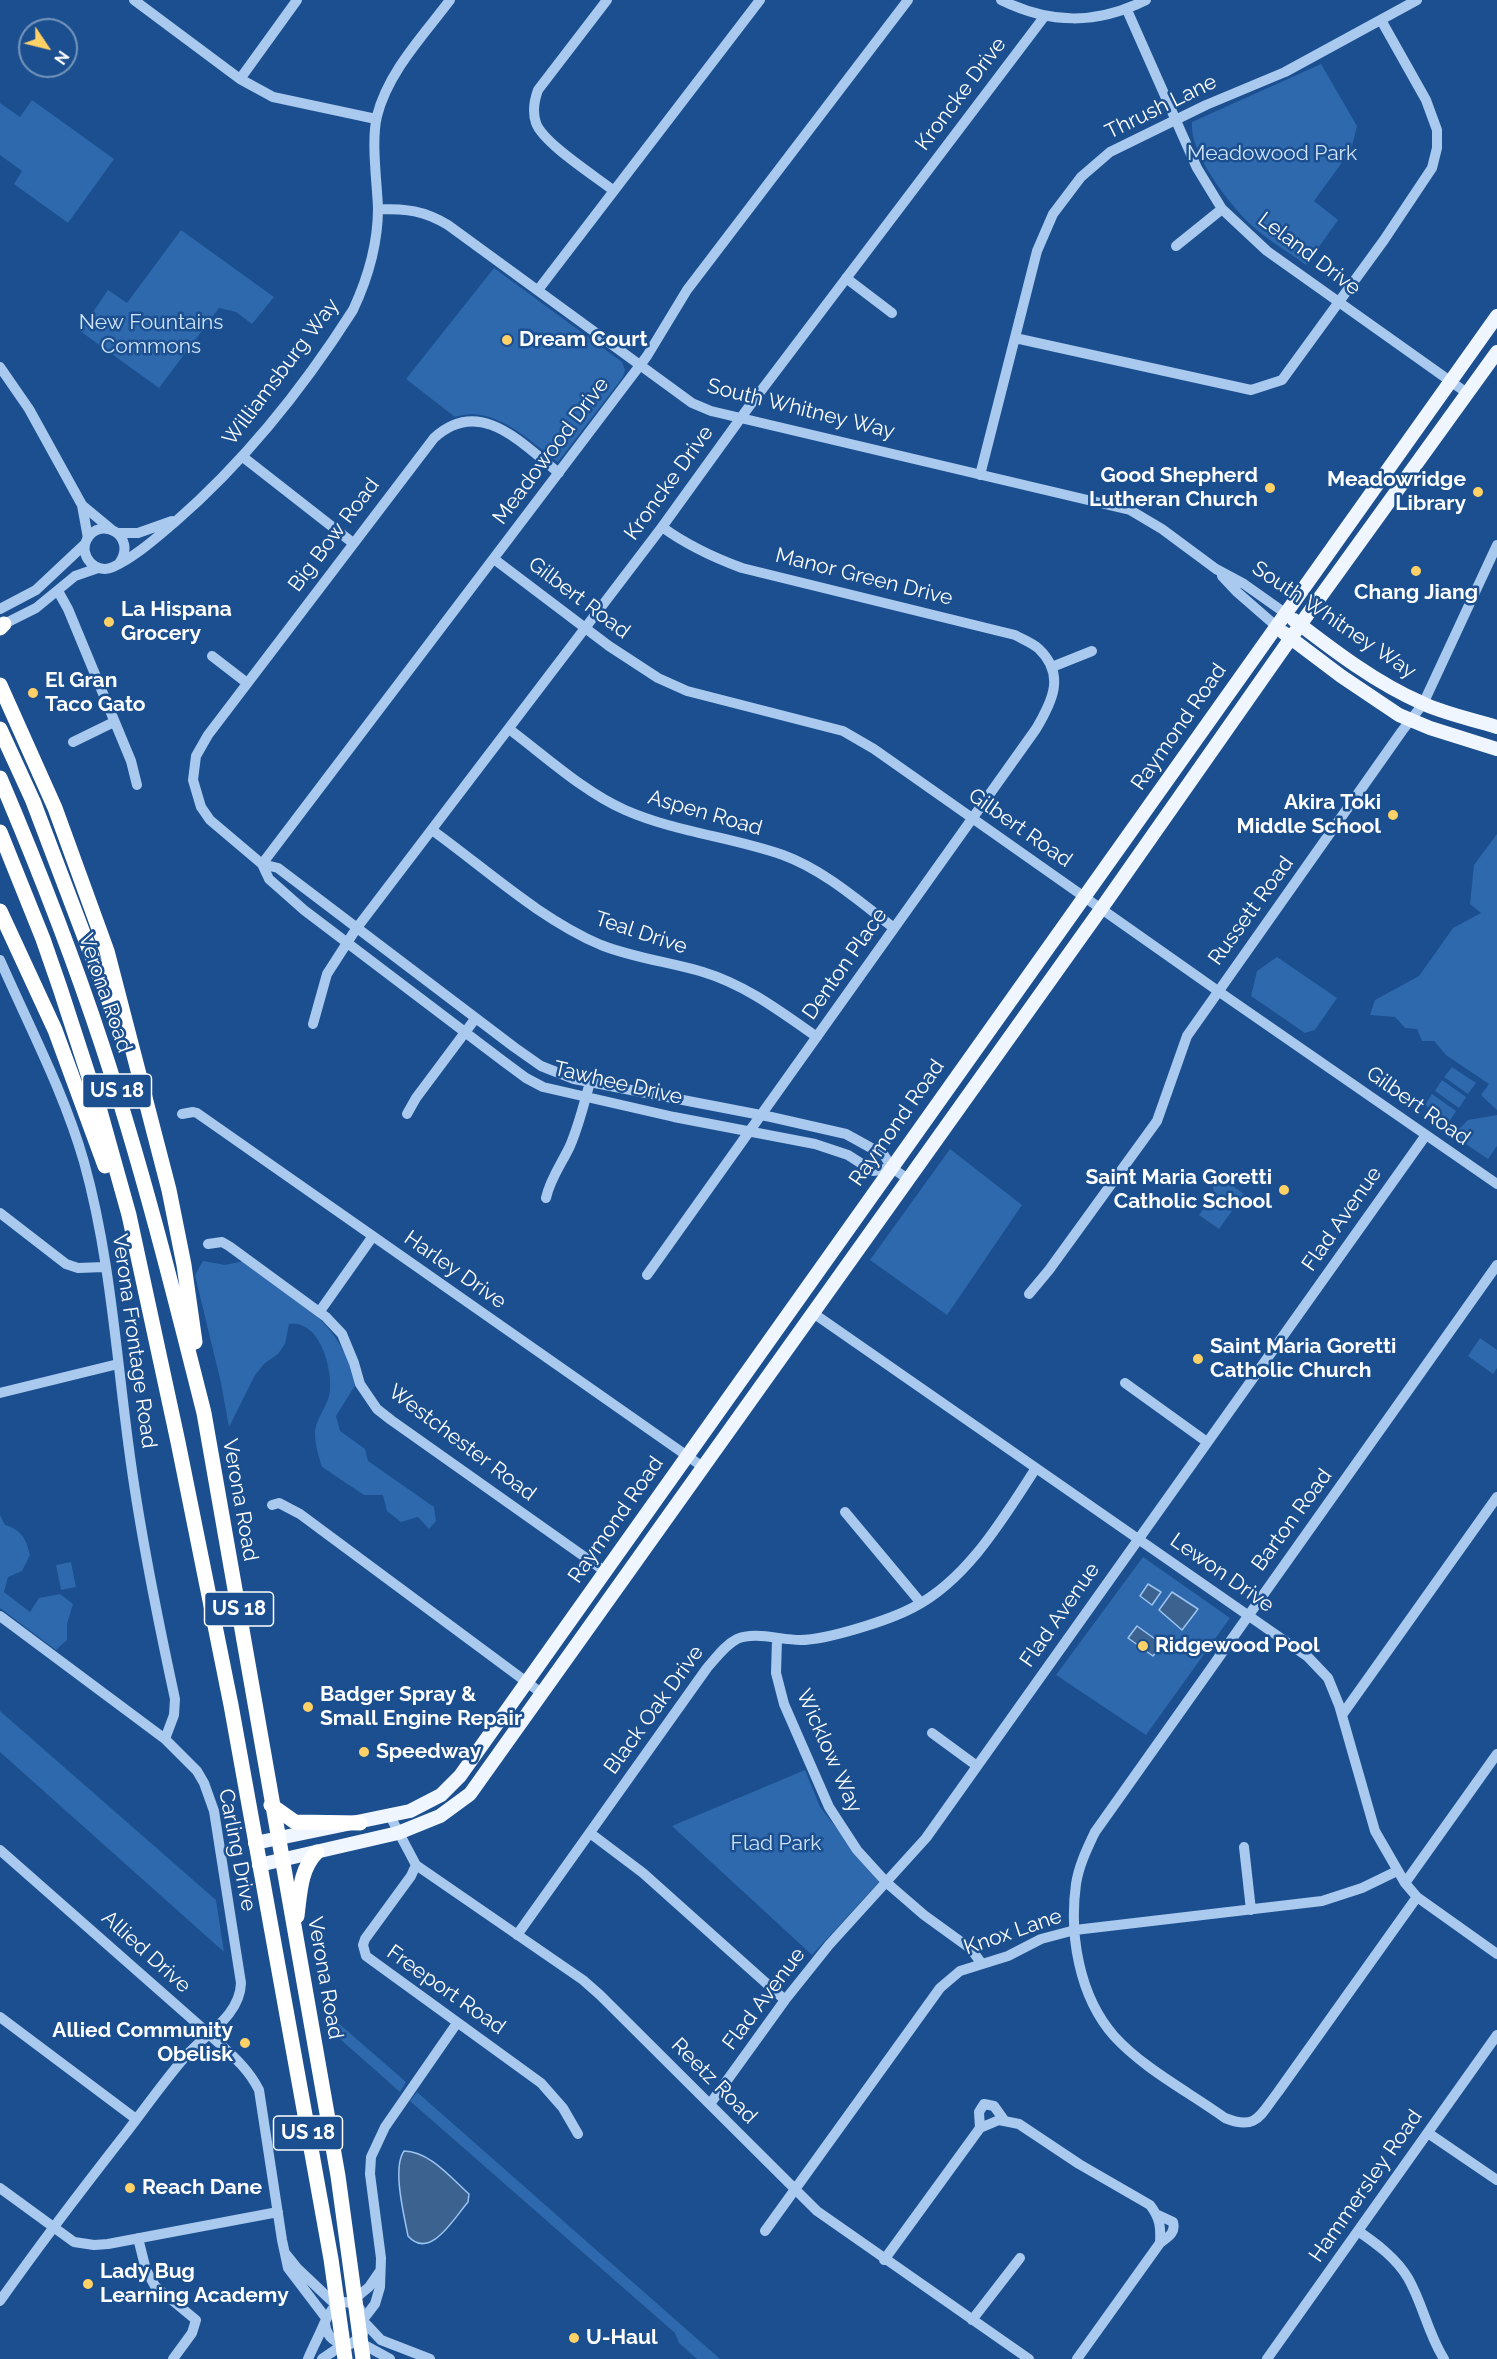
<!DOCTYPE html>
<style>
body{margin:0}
#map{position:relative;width:1497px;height:2359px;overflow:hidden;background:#1b4f8f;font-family:Raleway,sans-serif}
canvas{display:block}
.north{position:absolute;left:18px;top:18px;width:60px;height:60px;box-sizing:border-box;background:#1b4f8f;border:2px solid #7695bc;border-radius:50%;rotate:125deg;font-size:16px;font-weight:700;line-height:24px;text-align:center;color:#fff}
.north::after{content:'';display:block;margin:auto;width:21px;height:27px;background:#ffd166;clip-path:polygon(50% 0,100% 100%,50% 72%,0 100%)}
</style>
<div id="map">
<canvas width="1497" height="2359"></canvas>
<div class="north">N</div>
</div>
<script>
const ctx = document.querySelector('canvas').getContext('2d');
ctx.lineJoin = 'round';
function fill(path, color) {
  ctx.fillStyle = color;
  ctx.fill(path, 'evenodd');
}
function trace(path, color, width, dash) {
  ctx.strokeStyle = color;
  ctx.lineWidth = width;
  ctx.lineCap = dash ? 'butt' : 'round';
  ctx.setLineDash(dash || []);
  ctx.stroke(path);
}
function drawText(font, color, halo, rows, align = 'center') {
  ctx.font = font + ' Raleway,sans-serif';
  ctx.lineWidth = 5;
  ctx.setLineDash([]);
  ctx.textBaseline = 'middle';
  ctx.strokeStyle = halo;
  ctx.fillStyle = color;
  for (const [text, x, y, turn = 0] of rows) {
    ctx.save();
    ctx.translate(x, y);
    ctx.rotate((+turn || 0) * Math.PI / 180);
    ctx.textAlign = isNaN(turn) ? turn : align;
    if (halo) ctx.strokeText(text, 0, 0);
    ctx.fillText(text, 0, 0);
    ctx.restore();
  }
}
const green = new Path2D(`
 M 1321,64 L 1357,126 L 1351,150 L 1314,201 L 1338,220 L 1306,265 C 1287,251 1266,239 1249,223 C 1228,202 1189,153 1192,122 Z
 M 32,100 L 114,159 L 68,223 L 14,184 L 22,171 L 0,155 L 0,103 L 20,117 Z
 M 181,230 L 274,297 L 252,324 L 236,312 L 219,308 L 159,388 L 80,331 L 108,290 L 127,303 Z
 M 494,268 L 622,362 L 625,370 L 623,377 L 558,462 C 529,441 494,404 455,417 L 406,379 Z
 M 1497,834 L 1497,1110 L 1481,1095 L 1489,1084 L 1446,1055 L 1434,1041 L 1422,1041 L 1417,1029 L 1405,1028 L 1395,1017 L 1370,1015 L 1375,1000 L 1419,976 L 1453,928 L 1481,913 L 1470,904 L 1474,865 Z
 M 1277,957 L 1337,998 L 1315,1030 L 1305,1033 L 1251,996 L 1257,971 Z
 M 1452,1067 L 1476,1083 L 1468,1094 L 1444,1077 Z
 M 1442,1080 L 1466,1097 L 1459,1108 L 1435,1091 Z
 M 1432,1094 L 1456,1111 L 1449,1122 L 1425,1105 Z
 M 1497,1115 L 1497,1146 L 1488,1159 L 1457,1138 L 1455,1133 L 1468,1120 Z
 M 950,1149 L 1022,1205 L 947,1315 L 870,1260 Z
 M 1213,1172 L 1244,1194 L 1219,1229 L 1199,1215 L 1214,1194 L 1213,1185 L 1207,1180 Z
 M 203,1261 L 225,1265 L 244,1261 C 294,1297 340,1320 356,1384 L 336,1416 L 340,1431 L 365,1449 L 368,1461 L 434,1507 L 436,1521 L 429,1529 L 418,1517 L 401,1522 L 387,1511 L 383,1495 L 364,1495 L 322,1467 C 319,1457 315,1445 315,1434 C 315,1418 329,1406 330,1390 C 332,1366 319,1319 289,1324 L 285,1344 L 278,1354 L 265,1363 L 255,1375 L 229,1427 L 221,1383 L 195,1275 Z
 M 1480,1338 L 1497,1350 L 1497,1368 L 1493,1374 L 1468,1356 Z
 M 0,1515 L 5,1525 C 22,1530 26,1539 30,1555 L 22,1571 L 8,1577 L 4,1592 L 30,1612 L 39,1598 L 60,1594 L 73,1604 L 67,1624 L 67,1640 L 56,1650 L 0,1608 Z
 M 1143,1557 L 1230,1618 L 1146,1735 L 1056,1675 Z
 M 71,1562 L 76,1587 L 61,1590 L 56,1565 Z
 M 0,1711 L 216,1900 L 224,1952 L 0,1752 Z
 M 805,1770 L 820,1807 L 879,1882 L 812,1955 L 672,1826 Z
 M 329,2015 L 406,2082 L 400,2092 L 331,2031 Z
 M 417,2092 L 720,2359 L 697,2359 L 679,2343 L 675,2333 L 410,2101 Z`);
const water = new Path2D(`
 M 1148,1584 L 1161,1592 L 1152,1605 L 1140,1596 Z
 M 1172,1592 L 1198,1609 L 1182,1630 L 1159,1610 Z
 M 1137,1626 L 1162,1644 L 1153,1656 L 1128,1638 Z
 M 404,2151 C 429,2151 451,2178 469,2194 L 468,2202 C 454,2218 430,2261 408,2236 C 404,2215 392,2168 404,2151 Z`);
const minor = new Path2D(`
 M 134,0 L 240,79 L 273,97 L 376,119
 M 607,0 L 538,90 C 534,101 532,111 536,123 C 543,143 595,176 614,191
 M 1001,0 C 1050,24 1096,25 1146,0
 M 1127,10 L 1197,168 L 1222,209 L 1267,251 L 1467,393
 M 240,79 L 297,0
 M 378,209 C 407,209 423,210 448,225 L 692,403 L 711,411 L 1130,510 L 1162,529 L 1216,569 L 1244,584 L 1285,613
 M 1176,246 L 1222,209
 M 846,278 L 892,313
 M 538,290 L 760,0
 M 1015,338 L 1251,390 L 1282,380 L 1384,240 L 1432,168 L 1437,148 L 1437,130 L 1426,100 L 1381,20
 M 0,367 L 29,409 L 82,505 L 88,538
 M 243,457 L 353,543
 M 559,473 C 521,443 480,396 434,438 L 208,735 L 196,756 L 193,780 L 201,807 L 210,820 L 262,864 L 269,879 L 304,910 L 503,1061 L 526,1078 L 543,1087 L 674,1117 L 815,1144 L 848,1155 L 873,1171 L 892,1168
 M 980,475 L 1037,251 L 1053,214 L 1081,177 L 1110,152 L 1206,105 L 1285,72 L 1417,0
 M 82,505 L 111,529
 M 117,533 L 138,533 L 172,521
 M 494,559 L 609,646 L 658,678 L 687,691 L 843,731 L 874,749 L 1218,991 L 1497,1184
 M 120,562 C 137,536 101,515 87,539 C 78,556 96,575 113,567 C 135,557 156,538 175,522 C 244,462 304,387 353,310 C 368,278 378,244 378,208 C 377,182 371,141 377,116 C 388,72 423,36 450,0
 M 1222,576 L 1237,592 L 1276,626
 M 58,591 L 68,609 L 131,761 L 137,785
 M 0,609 L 36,590 L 85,544
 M 0,626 L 36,608 L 75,576 L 98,568
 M 212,656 L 247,683
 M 1052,667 L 1092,651
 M 509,729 C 545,756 584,792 625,810 C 675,832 732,837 783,855 C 824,870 860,902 894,928
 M 73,742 L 114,722
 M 432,830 C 486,869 540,919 601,945 C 634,958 669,962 703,972 C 746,985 781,1012 817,1037
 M 262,864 L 647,356 L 687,290 L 908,0
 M 262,864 L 278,868 L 514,1047 L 541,1066 L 574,1079 L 771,1117 L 846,1134 L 884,1155 L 892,1168 L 908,1179
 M 0,960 C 29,1026 64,1092 84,1162 C 110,1255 116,1353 129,1449 C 140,1533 157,1616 175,1699 L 174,1715 L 165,1739
 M 313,1024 L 327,974 L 356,929 L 662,527 L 748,408 L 1044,17
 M 182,1114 L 193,1112 L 197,1113 L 703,1467
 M 407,1114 L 416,1098 L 475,1019
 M 546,1198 C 550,1179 562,1163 570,1146 C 579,1125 584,1104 590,1082
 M 0,1213 L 66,1264 L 78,1268 L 105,1267
 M 208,1244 L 222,1242 L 229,1246 L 326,1317 L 342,1334 L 354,1363 L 360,1384 L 377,1409 L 391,1420 L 606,1572
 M 647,1275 L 1036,729 C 1052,702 1066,675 1039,649 C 1033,643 1022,639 1015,635 L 742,568 C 712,557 687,545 662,527
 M 1029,1294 L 1049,1270 L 1157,1121 L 1187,1036 L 1402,731 L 1423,704 L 1497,545
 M 320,1311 L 373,1236
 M 813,1313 L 1308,1657 L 1328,1678 L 1339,1705 L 1375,1831 L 1405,1883 L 1417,1897 L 1497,1954
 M 1125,1383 L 1207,1442
 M 0,1393 L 118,1364
 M 272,1505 L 279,1503 L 300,1514 L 540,1692
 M 845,1512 L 921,1603
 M 0,1616 L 165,1739 L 197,1771 L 204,1783 L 214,1811 L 241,1983 C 240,2016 205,2034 185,2057 C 164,2081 146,2107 126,2133 C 83,2188 40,2244 0,2301
 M 777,1639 L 776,1673 L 784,1704 L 829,1807 L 857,1850 L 887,1883 L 924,1915 L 971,1949 L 982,1964
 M 1342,1715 L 1497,1497
 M 932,1733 L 977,1766
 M 390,1816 L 416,1865 L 583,1980 L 600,1995 L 817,2211 L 1029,2359
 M 590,1833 L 643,1873 L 785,2000
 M 1244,1847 L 1251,1910
 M 0,1850 L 209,2034 C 228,2052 247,2066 259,2090 L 282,2240 L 288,2268 L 326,2318
 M 416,1865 L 411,1876 L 365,1939 L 363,1945 L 366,1956 L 541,2083 L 563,2108 L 578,2134
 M 1405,1883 L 1497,1754
 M 1417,1897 L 1278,2092 C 1260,2115 1257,2131 1225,2118 C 1189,2092 1144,2069 1114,2036 C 1079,1996 1069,1935 1076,1884 C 1079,1865 1087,1849 1095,1832 L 1497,1265
 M 517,1935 L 707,1668 C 716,1658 725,1645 737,1639 C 755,1631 780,1640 800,1640 C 827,1640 890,1620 914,1607 C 968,1579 1004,1517 1036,1468
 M 0,2017 L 136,2119
 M 710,2104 L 785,2000 L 829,1945 L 926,1838 L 1426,1135
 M 980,2128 L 979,2112 L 984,2104 L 994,2106 L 1004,2120
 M 1428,2133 L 1497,2180
 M 0,2188 L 74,2242 L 94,2245 L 108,2244 L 278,2212
 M 1158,2215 L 1173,2222 C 1176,2233 1168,2237 1160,2243
 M 765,2231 L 940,1988 L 960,1971 L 1008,1956 L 1041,1939 L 1075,1930 L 1322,1901 L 1362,1888 L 1397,1871
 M 1358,2231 C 1377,2244 1396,2258 1408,2278 C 1423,2304 1428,2334 1444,2359
 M 138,2238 L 146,2270 L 155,2286 L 196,2320 L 192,2333 L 173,2359
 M 286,2254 L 298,2269 L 336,2305
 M 884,2260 L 980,2128 L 999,2120 L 1019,2124 L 1079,2164 L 1150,2205 C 1160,2218 1161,2227 1160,2243 L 1077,2359
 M 352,2301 L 369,2287 L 380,2271
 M 365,2317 L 375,2304 L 380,2287 L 381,2258 L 370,2174 L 371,2157 L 385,2127 L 457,2023
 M 972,2320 L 1020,2258
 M 325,2324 C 327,2338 336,2345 351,2344 L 363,2334
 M 366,2324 L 381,2340 L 430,2359
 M 357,2341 L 390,2359
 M 308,2359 C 313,2347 319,2336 324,2324 C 331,2308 341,2293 360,2309
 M 322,2359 L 344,2344
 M 1267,2359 L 1497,2035`);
const major = new Path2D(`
 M 1294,620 C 1333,650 1376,683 1422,703 C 1445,714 1472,719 1497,727
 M 1284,633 L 1341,676 L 1399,715 L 1430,728 L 1497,749
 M 255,1843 L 410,1811 L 441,1795 L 460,1776 L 1497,316
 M 259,1865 L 398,1833 L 440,1816 L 470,1794 L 1101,909 L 1300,625 L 1497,352`);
const highway = new Path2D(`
 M 0,628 L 4,624
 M 0,685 L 55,808 L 107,951 L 169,1190 L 184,1265 L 195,1342
 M 0,729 L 33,801 L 116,1020
 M 0,778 C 37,865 72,954 102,1045 C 142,1166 173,1290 204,1413 L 338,2176 L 363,2359
 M 0,832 L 43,939 L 60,988 L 100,1111 L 129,1215 L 178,1442 L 231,1705 L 331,2259 L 345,2359
 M 0,911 L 55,1030 L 105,1166
 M 271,1805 L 295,1822 L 360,1823
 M 297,1916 C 300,1893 300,1869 317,1852`);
const markers = [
 [507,340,6,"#ffd166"],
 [1270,488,6,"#ffd166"],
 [1478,492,6,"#ffd166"],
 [1416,571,6,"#ffd166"],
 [109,622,6,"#ffd166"],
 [33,693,6,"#ffd166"],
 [1393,815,6,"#ffd166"],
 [1284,1190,6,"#ffd166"],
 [1198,1359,6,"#ffd166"],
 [1143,1646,6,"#ffd166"],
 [308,1707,6,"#ffd166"],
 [364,1752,6,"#ffd166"],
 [245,2043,6,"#ffd166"],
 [130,2188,6,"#ffd166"],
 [88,2284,6,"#ffd166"],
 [574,2338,6,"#ffd166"]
];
const shields = [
 [117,1091,69],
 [239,1609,69],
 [308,2133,69]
];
const shieldNames = [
 ["US 18",117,1091],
 ["US 18",239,1609],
 ["US 18",308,2133]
];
const streetNames = [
 ["Kroncke Drive",961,94,-53],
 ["Thrush Lane",1161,107,-26],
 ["Leland Drive",1309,254,37],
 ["Williamsburg Way",281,372,-53],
 ["South Whitney Way",801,409,14],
 ["Meadowood Drive",551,451,-53],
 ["Kroncke Drive",669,483,-54],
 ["Big Bow Road",334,535,-53],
 ["Manor Green Drive",864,577,14],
 ["Gilbert Road",579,598,37],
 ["South Whitney Way",1334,620,34],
 ["Raymond Road",1179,727,-55],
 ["Aspen Road",705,813,16],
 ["Gilbert Road",1020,828,35],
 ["Russett Road",1251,911,-54],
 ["Teal Drive",641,933,18],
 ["Denton Place",845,964,-55],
 ["Verona Road",105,993,71],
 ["Tawhee Drive",618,1083,13],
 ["Gilbert Road",1418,1106,35],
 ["Raymond Road",897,1123,-55],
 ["Flad Avenue",1342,1219,-55],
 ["Harley Drive",455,1270,35],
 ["Verona Frontage Road",134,1341,82],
 ["Westchester Road",462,1443,37],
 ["Verona Road",240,1500,80],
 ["Raymond Road",616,1520,-55],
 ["Barton Road",1292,1520,-54],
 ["Lewon Drive",1222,1573,35],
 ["Flad Avenue",1060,1615,-55],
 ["Black Oak Drive",654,1710,-54],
 ["Wicklow Way",829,1751,66],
 ["Carling Drive",237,1850,79],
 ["Knox Lane",1013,1932,-19],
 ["Allied Drive",146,1952,42],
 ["Verona Road",325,1978,80],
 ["Freeport Road",446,1990,35],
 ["Flad Avenue",764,1999,-53],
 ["Reetz Road",714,2081,45],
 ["Hammersley Road",1366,2186,-55]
];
const parkNames = [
 ["Meadowood Park",1272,154],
 ["New Fountains",151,323],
 ["Commons",151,347],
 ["Flad Park",776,1844]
];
const poiNames = [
 ["Dream Court",519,340],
 ["Good Shepherd",1258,476,"right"],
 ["Lutheran Church",1258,500,"right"],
 ["Meadowridge",1466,480,"right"],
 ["Library",1466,504,"right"],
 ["Chang Jiang",1416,593,"center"],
 ["La Hispana",121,610],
 ["Grocery",121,634],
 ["El Gran",45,681],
 ["Taco Gato",45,705],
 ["Akira Toki",1381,803,"right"],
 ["Middle School",1381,827,"right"],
 ["Saint Maria Goretti",1272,1178,"right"],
 ["Catholic School",1272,1202,"right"],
 ["Saint Maria Goretti",1210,1347],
 ["Catholic Church",1210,1371],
 ["Ridgewood Pool",1155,1646],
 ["Badger Spray &",320,1695],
 ["Small Engine Repair",320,1719],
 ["Speedway",376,1752],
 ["Allied Community",233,2031,"right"],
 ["Obelisk",233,2055,"right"],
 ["Reach Dane",142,2188],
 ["Lady Bug",100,2272],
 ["Learning Academy",100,2296],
 ["U-Haul",586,2338]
];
fill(green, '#2e69ad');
fill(water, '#3c6290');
trace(water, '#9cc4f0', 1.5);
trace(minor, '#a9c9ee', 10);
trace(major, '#f0f6ff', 14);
trace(highway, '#fff', 15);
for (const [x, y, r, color] of markers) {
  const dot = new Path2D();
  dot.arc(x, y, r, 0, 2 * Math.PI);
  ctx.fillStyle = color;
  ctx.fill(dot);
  trace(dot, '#1b4f8f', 2);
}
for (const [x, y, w] of shields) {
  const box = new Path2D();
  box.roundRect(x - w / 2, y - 17, w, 34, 4.5);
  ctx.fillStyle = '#1b4f8f';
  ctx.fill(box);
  trace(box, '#fff', 1.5);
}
drawText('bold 20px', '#fff', null, shieldNames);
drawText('21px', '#fff', '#1b4f8f', streetNames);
drawText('21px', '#cfe3fa', '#1b4f8f', parkNames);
drawText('bold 21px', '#fff', '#1b4f8f', poiNames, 'left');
</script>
